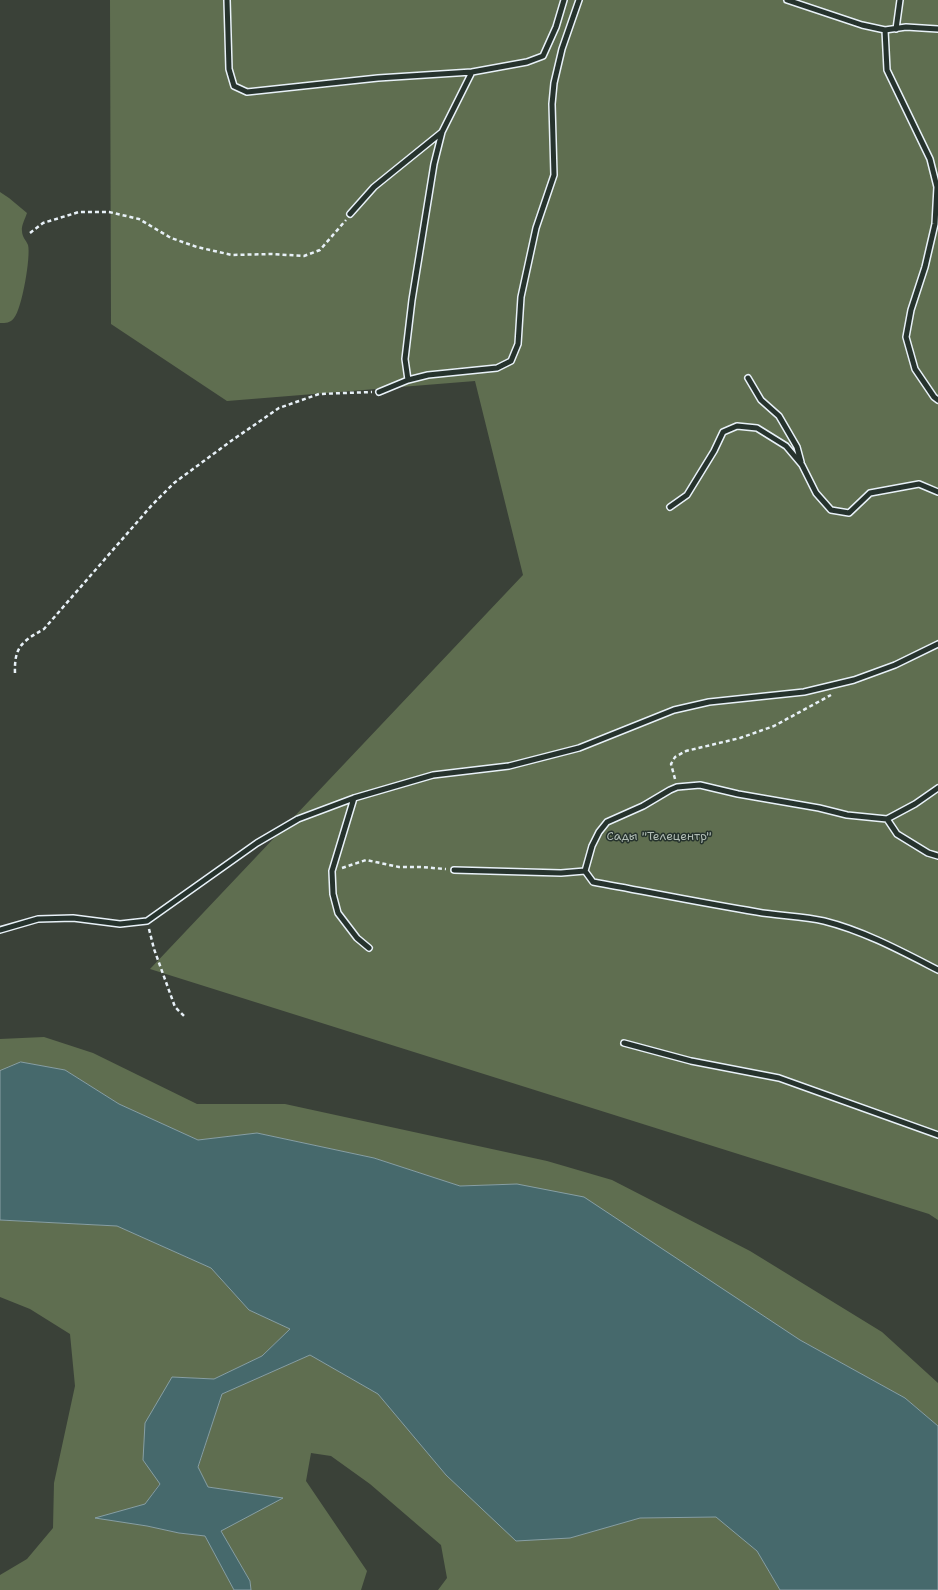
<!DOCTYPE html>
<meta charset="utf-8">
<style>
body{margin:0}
canvas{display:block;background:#3a4138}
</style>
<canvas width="938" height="1590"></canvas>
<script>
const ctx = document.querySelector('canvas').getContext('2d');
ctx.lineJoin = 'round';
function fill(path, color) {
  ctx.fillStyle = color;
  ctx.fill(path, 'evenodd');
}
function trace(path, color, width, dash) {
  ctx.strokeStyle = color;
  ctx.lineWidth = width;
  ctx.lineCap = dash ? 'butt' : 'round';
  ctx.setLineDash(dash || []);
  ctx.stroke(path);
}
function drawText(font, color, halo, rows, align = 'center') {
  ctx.font = font + ' "Shantell Sans",sans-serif';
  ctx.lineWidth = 3;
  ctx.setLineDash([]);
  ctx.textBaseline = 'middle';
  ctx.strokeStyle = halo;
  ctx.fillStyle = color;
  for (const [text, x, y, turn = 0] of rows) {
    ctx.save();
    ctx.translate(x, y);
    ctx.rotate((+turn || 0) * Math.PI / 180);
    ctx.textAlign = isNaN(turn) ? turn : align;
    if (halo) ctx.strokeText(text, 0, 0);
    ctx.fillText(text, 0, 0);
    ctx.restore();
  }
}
const green = new Path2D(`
 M 110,0 L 938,0 L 938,1220 L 929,1214 L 150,969 L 523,575 L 475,381 L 227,401 L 111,324 Z
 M 0,192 L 9,198 L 27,213 C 25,219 21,226 22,231 C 22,237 26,240 28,245 C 31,256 22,309 14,318 C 10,323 6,323 0,323 Z
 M 44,1037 L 93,1053 L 197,1104 L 285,1104 L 547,1161 L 612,1180 L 750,1251 L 882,1332 L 938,1383 L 938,1426 L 905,1398 L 517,1184 L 460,1186 L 374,1158 L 257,1133 L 198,1140 L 119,1104 L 65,1070 L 21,1062 L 0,1071 L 0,1039 Z
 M 0,1220 L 117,1226 L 211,1268 L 249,1310 L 290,1329 L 262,1356 L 214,1379 L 172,1377 L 143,1460 L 160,1483 L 145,1504 L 96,1518 L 147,1526 L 179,1533 L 205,1536 L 234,1590 L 0,1590 L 0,1575 L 27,1559 L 53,1528 L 54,1483 L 75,1386 L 70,1334 L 30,1309 L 0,1297 Z
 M 310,1355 L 378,1394 L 446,1475 L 570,1538 L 640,1518 L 717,1517 L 757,1551 L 780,1590 L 438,1590 L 447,1578 L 441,1545 L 370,1484 L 331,1456 L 311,1453 L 306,1481 L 367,1571 L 361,1590 L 251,1590 L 250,1581 L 221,1531 L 282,1498 L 208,1487 L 198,1468 L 222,1394 Z`);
const water = new Path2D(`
 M 21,1062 L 65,1070 L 119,1104 L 198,1140 L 257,1133 L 374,1158 L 460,1186 L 517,1184 L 584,1197 L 800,1340 L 905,1398 L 938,1426 L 938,1590 L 780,1590 L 757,1551 L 716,1517 L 640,1518 L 570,1538 L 516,1541 L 446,1475 L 378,1394 L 310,1355 L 222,1394 L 198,1467 L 208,1487 L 283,1498 L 221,1531 L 250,1581 L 251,1590 L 234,1590 L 205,1536 L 179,1533 L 147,1526 L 95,1518 L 145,1504 L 160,1484 L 143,1460 L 145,1423 L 172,1377 L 214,1379 L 262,1356 L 290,1329 L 249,1310 L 211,1268 L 117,1226 L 0,1220 L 0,1071 Z`);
const path = new Path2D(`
 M 30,233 L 43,223 L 79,212 L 109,212 L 139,219 L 171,238 L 197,247 L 232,255 L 272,254 L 304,256 L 320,250 L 346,220
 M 15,673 C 14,646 23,641 44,629 L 152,505 L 174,483 L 231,441 L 279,408 L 319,394 L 372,392
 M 675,779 L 671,764 L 675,757 L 686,751 L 740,738 L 774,726 L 831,695
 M 342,868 L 366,860 L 399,867 L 420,867 L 446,869
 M 149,929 L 154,949 L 175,1007 L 186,1018`);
const service = new Path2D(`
 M 227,0 L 229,69 L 234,86 L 247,92 L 378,78 L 472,72
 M 787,0 L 862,25 L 885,30 L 906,27 L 938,29
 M 896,29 L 900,0
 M 885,30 L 887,70 L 930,159 L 937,187 L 935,224 L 925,267 L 911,310 L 906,337 L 915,369 L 934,397 L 938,400
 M 350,214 L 374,187 L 442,132 L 472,72 L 527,62 L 543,56 L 556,27 L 564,0
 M 748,378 L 761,400 L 779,416 L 797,447 L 801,462
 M 408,380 L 405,359 L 412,300 L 434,164 L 442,132
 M 379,392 L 408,380 L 428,375 L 497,368 L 511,361 L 518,344 L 521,297 L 536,228 L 554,175 L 552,104 L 554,83 L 562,49 L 579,0
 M 670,507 L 687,495 L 714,451 L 723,432 L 737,426 L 757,428 L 786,446 L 802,465 L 816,493 L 831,510 L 849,513 L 870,493 L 919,484 L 938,492
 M 938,788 L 915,804 L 887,819 L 847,815 L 819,808 L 738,794 L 700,785 L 677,787 L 670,790 L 643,806 L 607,822 L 599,832 L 592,846 L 585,871 L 593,882 C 648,892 702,903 757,912 C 779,916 802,916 824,921 C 864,931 901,951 938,970
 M 354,798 L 332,871 L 333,894 L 338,913 L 357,938 L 369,948
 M 887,819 L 897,834 L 928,853 L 938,856
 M 454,870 L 561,873 L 585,871
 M 0,930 L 38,919 L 73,918 L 120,924 L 147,921 L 257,843 L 298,819 L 354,798 L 433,775 L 509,766 L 579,748 L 674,710 L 709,702 L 804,692 L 854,680 L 895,665 L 938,644
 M 624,1043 L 691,1061 L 779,1078 L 938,1135`);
const parkNames = [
 ["Сады \"Телецентр\"",659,837]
];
fill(green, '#5f6e50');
fill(water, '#46696c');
trace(water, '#879fa4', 1);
trace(service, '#e8f1f8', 8);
trace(path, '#e8f1f8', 2.5, [4, 3]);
trace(service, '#26332d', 5);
drawText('12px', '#b1bdb5', '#26332d', parkNames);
</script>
